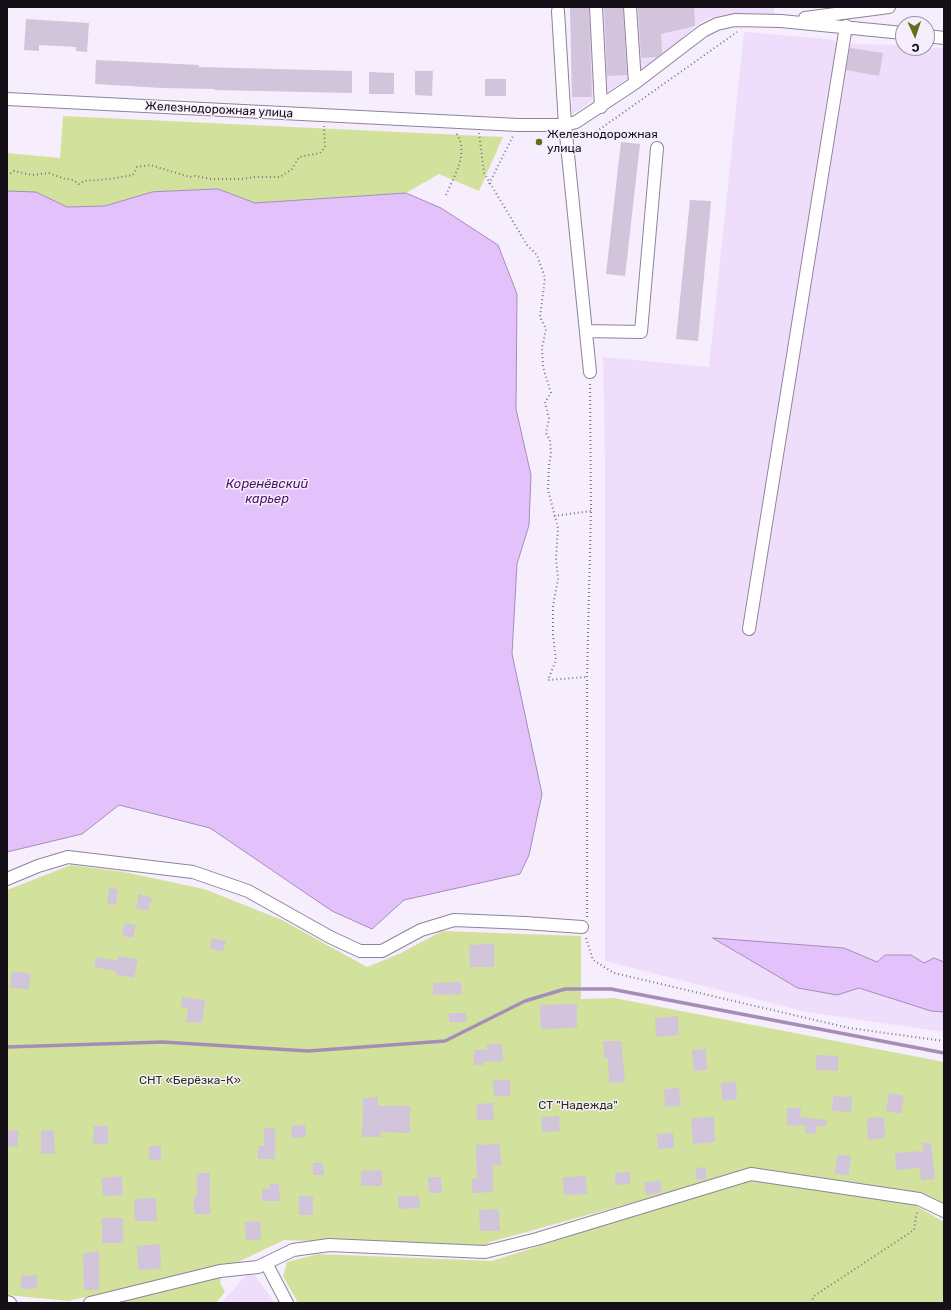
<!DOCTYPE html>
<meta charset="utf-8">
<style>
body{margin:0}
#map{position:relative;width:951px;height:1310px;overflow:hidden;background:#f6eefc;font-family:Rubik,sans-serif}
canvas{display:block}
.frame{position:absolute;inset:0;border:8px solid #151018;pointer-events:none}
.north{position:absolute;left:895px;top:16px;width:40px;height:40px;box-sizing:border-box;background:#f6eefc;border:1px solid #9c95a1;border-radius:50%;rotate:177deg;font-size:11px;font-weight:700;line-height:16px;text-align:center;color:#151018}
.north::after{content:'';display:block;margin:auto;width:14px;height:18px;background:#606e19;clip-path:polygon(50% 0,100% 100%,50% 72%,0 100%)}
</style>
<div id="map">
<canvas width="951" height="1310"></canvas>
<div class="frame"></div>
<div class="north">С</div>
</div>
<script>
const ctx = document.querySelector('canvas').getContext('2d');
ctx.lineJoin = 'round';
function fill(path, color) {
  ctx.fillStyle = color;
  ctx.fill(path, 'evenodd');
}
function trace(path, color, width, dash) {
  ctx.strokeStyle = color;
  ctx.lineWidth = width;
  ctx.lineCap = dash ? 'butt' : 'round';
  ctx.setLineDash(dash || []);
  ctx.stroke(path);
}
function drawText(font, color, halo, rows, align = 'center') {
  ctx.font = font + ' Rubik,sans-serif';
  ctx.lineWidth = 3;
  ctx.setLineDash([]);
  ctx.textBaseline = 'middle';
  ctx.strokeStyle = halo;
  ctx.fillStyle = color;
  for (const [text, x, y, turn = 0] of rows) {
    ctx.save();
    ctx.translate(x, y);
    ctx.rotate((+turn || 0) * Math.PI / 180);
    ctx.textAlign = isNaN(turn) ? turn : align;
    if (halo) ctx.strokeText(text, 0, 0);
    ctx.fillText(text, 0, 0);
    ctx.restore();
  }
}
const built = new Path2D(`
 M 570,7 L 774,7 L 774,15 L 709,18 L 695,26 L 663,56 L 572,114 Z
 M 744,32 L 828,39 L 843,44 L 903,45 L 903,48 L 944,48 L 944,1032 L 807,1012 L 605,961 L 605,459 L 603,357 L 709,367 Z
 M 251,1270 L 275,1303 L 221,1303 Z`);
const green = new Path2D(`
 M 63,116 L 503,137 L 479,191 L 439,174 L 406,193 L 255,203 L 218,189 L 152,192 L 105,206 L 67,207 L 36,192 L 7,191 L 7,153 L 60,158 Z
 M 71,865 L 124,872 L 204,889 L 282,920 L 367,967 L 401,953 L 442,931 L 581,936 L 581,999 L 614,998 L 944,1062 L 944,1206 L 754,1169 L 490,1242 L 483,1247 L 284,1240 L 238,1262 L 68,1301 L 7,1295 L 7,890 Z
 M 756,1179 L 913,1204 L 944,1222 L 944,1303 L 298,1303 L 283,1276 L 287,1262 L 318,1254 L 492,1261 L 693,1197 Z
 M 221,1277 L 220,1283 L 225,1292 L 216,1303 L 117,1303 Z`);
const water = new Path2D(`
 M 218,189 L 255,203 L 406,193 L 441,208 L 498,245 L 517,294 L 516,409 L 531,475 L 529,525 L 517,564 L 512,654 L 542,794 L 529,855 L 520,874 L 404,900 L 372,929 L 332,911 L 210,828 L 119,805 L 82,834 L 7,852 L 7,191 L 36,192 L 67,207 L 105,206 L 152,192 Z
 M 713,938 L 844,948 L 877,962 L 885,955 L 911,955 L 924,963 L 934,958 L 944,962 L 944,1012 L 931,1011 L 859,988 L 837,995 L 798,988 Z`);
const stream = new Path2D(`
 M 7,1047 L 163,1042 L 308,1051 L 445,1041 L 525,1001 L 565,989 L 611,989 L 944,1053`);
const building = new Path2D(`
 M 570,7 L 589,7 L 592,97 L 572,97 Z
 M 604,7 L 623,7 L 627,75 L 607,76 Z
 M 638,7 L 694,7 L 695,26 L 661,34 L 662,53 L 657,57 L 641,58 Z
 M 26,19 L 89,23 L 87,52 L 76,51 L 76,47 L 39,45 L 39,51 L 24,50 Z
 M 850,48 L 883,53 L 879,76 L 846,70 Z
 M 96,60 L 199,65 L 199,67 L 352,71 L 352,93 L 214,90 L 214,89 L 162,88 L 95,84 Z
 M 415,71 L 433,71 L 432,96 L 415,95 Z
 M 369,72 L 394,73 L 394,94 L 369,94 Z
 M 485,79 L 506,79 L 506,96 L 485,96 Z
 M 621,142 L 640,144 L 625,276 L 606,274 Z
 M 690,200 L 711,201 L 698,341 L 676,339 Z
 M 109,888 L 118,889 L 116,905 L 107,904 Z
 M 139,894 L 152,898 L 148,911 L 136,908 Z
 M 125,923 L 136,925 L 133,938 L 122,936 Z
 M 212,938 L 226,941 L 223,952 L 210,948 Z
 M 494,944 L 494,967 L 470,967 L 469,945 Z
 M 118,956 L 138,959 L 134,978 L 115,974 L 115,971 L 94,967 L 96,957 L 117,961 Z
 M 12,971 L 31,974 L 28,990 L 9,987 Z
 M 461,982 L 462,994 L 433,995 L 433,983 Z
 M 182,997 L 205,1000 L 202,1023 L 186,1022 L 188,1008 L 181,1007 Z
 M 577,1004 L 577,1028 L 541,1029 L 540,1005 Z
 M 449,1013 L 466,1013 L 466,1022 L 449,1022 Z
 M 678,1016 L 679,1035 L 656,1037 L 655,1018 Z
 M 603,1041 L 621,1041 L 625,1082 L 609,1083 L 608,1058 L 604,1058 Z
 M 487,1044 L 502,1044 L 503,1061 L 484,1062 L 484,1065 L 474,1065 L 474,1050 L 487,1050 Z
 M 706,1049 L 707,1070 L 694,1071 L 692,1050 Z
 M 816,1055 L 838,1056 L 838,1071 L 816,1070 Z
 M 493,1080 L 510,1080 L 510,1096 L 494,1096 Z
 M 736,1082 L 737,1099 L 722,1101 L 721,1083 Z
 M 679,1088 L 681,1106 L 665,1107 L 664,1089 Z
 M 889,1093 L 904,1096 L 901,1114 L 886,1111 Z
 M 833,1096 L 852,1097 L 851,1112 L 832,1111 Z
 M 378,1097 L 378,1106 L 410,1106 L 410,1133 L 380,1132 L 381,1137 L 362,1137 L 363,1098 Z
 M 493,1103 L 494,1120 L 477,1120 L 477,1104 Z
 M 787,1108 L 801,1108 L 800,1117 L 826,1120 L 826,1126 L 817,1126 L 816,1134 L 805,1133 L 806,1126 L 787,1125 Z
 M 559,1116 L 560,1131 L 542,1132 L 541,1117 Z
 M 714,1117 L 715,1142 L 693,1144 L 691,1118 Z
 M 884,1117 L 885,1138 L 868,1140 L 867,1118 Z
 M 305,1125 L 306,1137 L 292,1138 L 291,1126 Z
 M 94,1126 L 108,1126 L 108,1144 L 93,1144 Z
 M 264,1128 L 275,1128 L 275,1159 L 258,1159 L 258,1146 L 264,1146 Z
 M 18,1130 L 18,1146 L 7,1147 L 7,1131 Z
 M 54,1130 L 55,1154 L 41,1154 L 41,1131 Z
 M 673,1133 L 674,1148 L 658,1149 L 657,1134 Z
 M 923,1143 L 931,1143 L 935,1179 L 921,1180 L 920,1168 L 896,1170 L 895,1153 L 923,1151 Z
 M 500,1144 L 501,1165 L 493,1165 L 493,1192 L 472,1193 L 472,1179 L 477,1178 L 476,1145 Z
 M 149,1146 L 161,1146 L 161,1160 L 149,1160 Z
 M 837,1155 L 851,1156 L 849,1175 L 835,1174 Z
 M 313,1163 L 323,1163 L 324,1175 L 313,1175 Z
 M 706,1167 L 706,1179 L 696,1180 L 696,1168 Z
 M 382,1170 L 382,1186 L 361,1186 L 361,1171 Z
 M 630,1172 L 630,1184 L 615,1185 L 615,1173 Z
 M 197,1173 L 210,1173 L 210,1214 L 194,1214 L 194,1196 L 197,1196 Z
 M 122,1176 L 123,1195 L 103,1196 L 102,1178 Z
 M 586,1176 L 587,1194 L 564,1195 L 563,1177 Z
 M 428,1177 L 441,1177 L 442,1193 L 429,1193 Z
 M 660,1180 L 662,1192 L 646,1195 L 644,1183 Z
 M 270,1184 L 279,1184 L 280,1201 L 262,1201 L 262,1189 L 270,1189 Z
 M 299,1196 L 313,1196 L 313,1215 L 299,1215 Z
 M 398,1196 L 419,1196 L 420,1208 L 399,1209 Z
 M 156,1198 L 157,1221 L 135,1221 L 134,1199 Z
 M 499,1209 L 500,1231 L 480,1231 L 479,1210 Z
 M 102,1218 L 123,1218 L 123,1243 L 102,1243 Z
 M 260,1221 L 261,1239 L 246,1240 L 245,1222 Z
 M 160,1244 L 161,1269 L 138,1270 L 137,1246 Z
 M 99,1252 L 99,1290 L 84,1290 L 83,1253 Z
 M 37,1275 L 37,1288 L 21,1289 L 21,1276 Z`);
const path = new Path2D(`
 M 479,133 L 484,173 L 527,245 L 537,255 L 545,278 L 540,317 L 546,329 L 542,348 L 543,367 L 551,393 L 545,402 L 549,419 L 546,433 L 550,440 L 551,455 L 549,464 L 548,490 L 558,528 L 556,558 L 558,579 L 553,606 L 553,635 L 556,660 L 548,680 L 587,677
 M 577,136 L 593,134 L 737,32
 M 7,176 L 14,171 L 32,175 L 49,173 L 65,179 L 73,180 L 79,184 L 84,181 L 110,179 L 133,175 L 137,167 L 150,165 L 190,177 L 195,176 L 211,179 L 242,179 L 254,177 L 280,177 L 292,169 L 299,157 L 320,153 L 325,147 L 324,126
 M 489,184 L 513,136
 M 446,195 C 454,176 470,152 456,133
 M 554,516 L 591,511
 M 587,917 L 587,677 L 591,511 L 590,383
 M 586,938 L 593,960 L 614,973 L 849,1028 L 944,1041
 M 811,1303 L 814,1296 L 914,1230 L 917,1211`);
const minor = new Path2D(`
 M 596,7 L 601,107
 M 630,7 L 635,83
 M 558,11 L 565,125 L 590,372
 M 805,18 L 889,7
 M 927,36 L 944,38
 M 7,99 L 518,125 L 565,125 L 576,122 L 635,83 L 703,31 L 717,24 L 735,20 L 781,21 L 903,33
 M 586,331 L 641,332 L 657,148
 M 749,629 L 846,26
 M 7,879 L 38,866 L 68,857 L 193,872 L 248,891 L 330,937 L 360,951 L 382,951 L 421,930 L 454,920 L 525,923 L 582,927
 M 266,1263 L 287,1303
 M 7,1302 L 10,1303
 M 90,1303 L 220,1271 L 258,1267 L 293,1250 L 329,1245 L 485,1252 L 537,1239 L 751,1174 L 919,1199 L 944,1211`);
const markers = [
 [539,142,4,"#606e19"]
];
const streetNames = [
 ["Железнодорожная улица",219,110,3]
];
const poiNames = [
 ["Железнодорожная",547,135],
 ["улица",547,149]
];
const parkNames = [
 ["СНТ «Берёзка-К»",190,1081],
 ["СТ \"Надежда\"",578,1106]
];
const waterNames = [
 ["Коренёвский",267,484],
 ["карьер",267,499]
];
fill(built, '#eeddfb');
fill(green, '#d2e29d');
fill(water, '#e3c2fb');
trace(water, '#a58db7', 1);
trace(stream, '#a58db7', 3.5);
fill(building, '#d1c4db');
trace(minor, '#8f8398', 14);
trace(path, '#7c7681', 2, [1, 3]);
trace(minor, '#fff', 12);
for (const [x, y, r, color] of markers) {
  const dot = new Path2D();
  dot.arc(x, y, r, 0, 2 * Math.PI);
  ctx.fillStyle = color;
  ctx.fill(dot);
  trace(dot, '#f6eefc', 1.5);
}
drawText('12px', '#151018', '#f6eefc', streetNames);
drawText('12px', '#151018', '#f6eefc', poiNames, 'left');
drawText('12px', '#2c3210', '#f6eefc', parkNames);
drawText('italic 13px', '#481364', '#f6eefc', waterNames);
</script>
